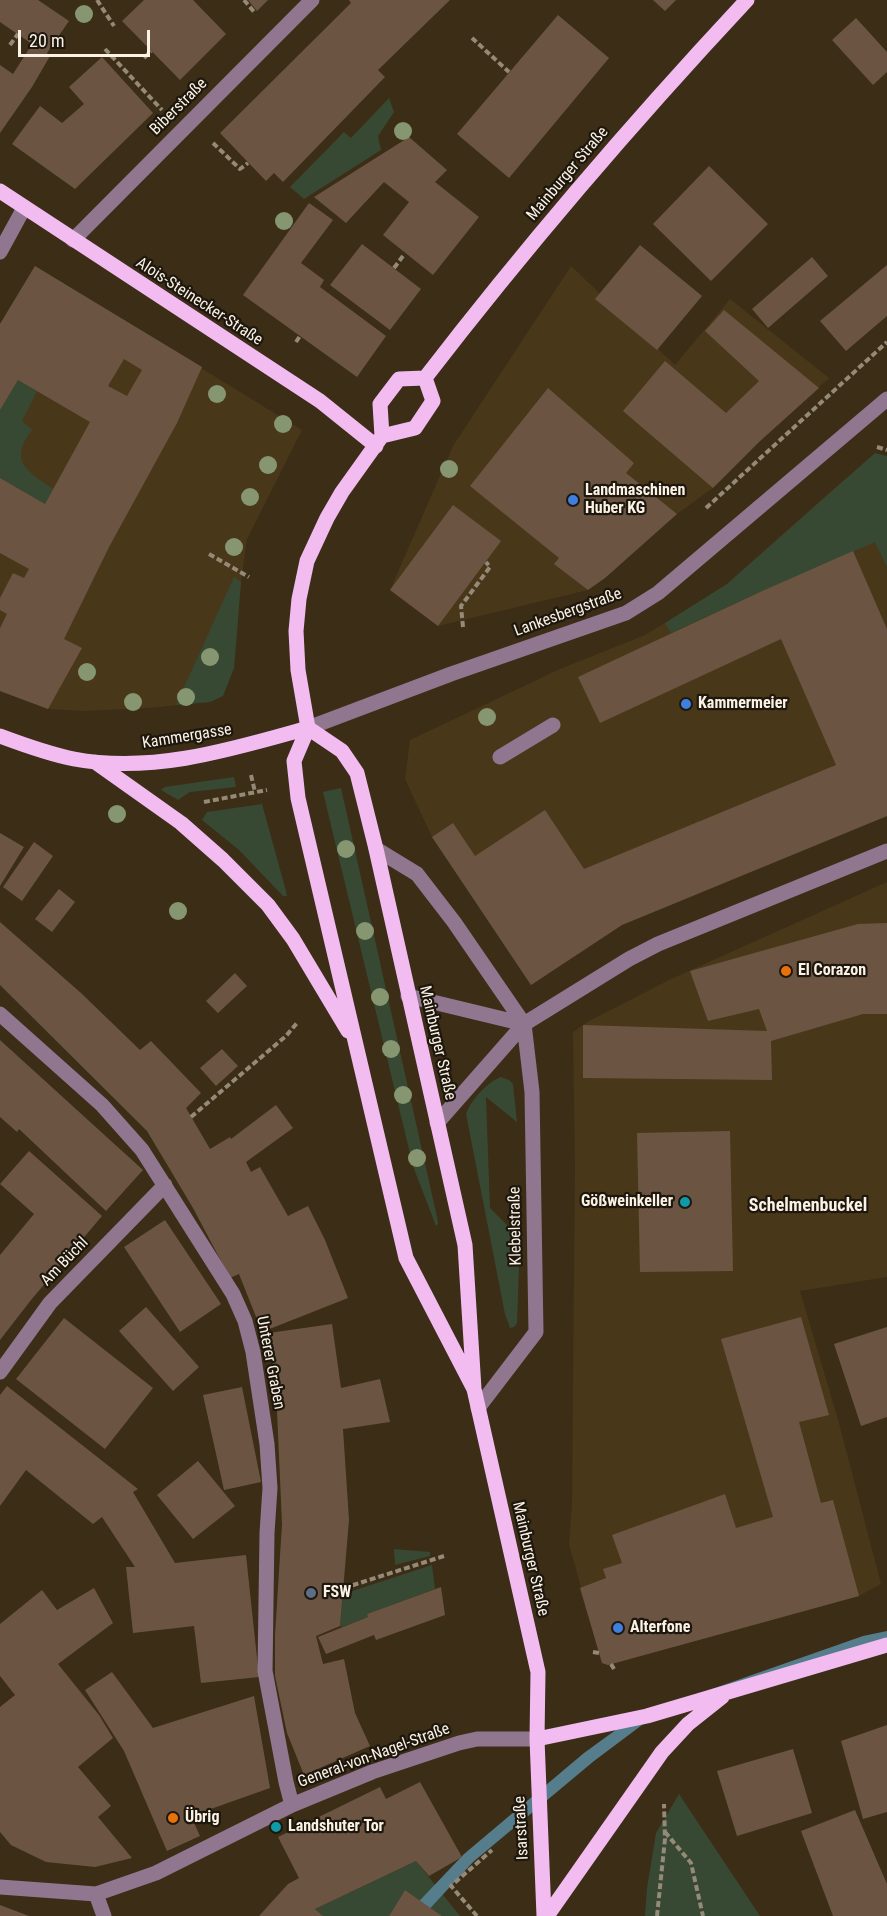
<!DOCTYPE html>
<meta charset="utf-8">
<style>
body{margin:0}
#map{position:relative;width:887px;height:1916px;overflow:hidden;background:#3c2d17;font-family:"Roboto Condensed",sans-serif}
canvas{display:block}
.scale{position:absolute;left:18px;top:30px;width:132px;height:27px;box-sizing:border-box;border:3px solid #fbf2e5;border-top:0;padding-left:8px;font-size:18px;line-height:21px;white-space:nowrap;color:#fbf2e5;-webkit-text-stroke:4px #1d170d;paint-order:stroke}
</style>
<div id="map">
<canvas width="887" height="1916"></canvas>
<div class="scale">20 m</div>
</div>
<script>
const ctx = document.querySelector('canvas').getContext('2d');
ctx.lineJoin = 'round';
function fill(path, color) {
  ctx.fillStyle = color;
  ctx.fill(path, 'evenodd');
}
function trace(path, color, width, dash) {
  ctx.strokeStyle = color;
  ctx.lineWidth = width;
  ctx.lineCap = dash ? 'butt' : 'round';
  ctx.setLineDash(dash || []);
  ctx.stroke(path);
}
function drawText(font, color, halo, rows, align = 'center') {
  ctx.font = font + ' "Roboto Condensed",sans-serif';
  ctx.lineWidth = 4.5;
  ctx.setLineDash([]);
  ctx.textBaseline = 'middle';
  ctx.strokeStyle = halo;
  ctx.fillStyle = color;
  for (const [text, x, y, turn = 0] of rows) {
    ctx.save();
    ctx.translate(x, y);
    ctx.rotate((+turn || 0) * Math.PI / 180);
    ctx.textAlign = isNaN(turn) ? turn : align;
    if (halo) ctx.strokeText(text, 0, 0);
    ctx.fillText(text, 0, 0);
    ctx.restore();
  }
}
const built = new Path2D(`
 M 35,266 L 302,430 L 247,539 L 241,582 L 234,668 L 223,696 L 210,702 L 147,708 L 85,711 L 48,709 L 0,691 L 0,324 Z
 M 571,266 L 675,365 L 730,299 L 829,378 L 759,442 L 713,488 L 677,514 L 605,578 L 588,590 L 438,626 L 390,590 L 453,446 Z
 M 846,478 L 887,568 L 887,816 L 622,925 L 531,985 L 432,837 L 405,779 L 410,740 L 560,669 L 645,635 L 665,623 L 727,584 Z
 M 887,882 L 887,1277 L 800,1291 L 839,1423 L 881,1584 L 859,1596 L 608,1665 L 602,1663 L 569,1544 L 572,1502 L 575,1166 L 573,1032 L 589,1021 L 671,979 Z`);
const green = new Path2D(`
 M 389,98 L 394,112 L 378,136 L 381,150 L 304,199 L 290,187 L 344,132 L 351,138 Z
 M 18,380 L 37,391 L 22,421 L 32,430 C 8,461 27,471 53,489 L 45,504 L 0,478 L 0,410 Z
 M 875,453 L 887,456 L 887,568 L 875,542 L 760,592 L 671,633 L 665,623 L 727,584 Z
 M 234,577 L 241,582 L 234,668 L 223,696 L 210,702 L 176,705 Z
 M 234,777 L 236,787 L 190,792 L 178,800 L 161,790 L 165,787 Z
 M 341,788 L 437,1217 L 438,1224 L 436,1226 L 413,1166 L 323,792 Z
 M 262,804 L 286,891 L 287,896 L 283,896 L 239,850 L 202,820 L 207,812 Z
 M 501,1077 L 509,1080 L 513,1084 L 517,1122 L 486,1097 L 490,1208 L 520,1238 L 517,1323 L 514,1327 L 510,1328 L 505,1314 L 466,1114 C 472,1099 486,1083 501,1077 Z
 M 394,1549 L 430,1552 L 430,1556 L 395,1565 Z
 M 432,1565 L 435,1589 L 367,1614 L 368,1617 L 342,1627 L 340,1626 L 343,1594 Z
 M 679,1794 L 760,1916 L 645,1916 L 647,1888 L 656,1833 Z
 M 416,1861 L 460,1916 L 442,1916 L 405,1890 L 389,1916 L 323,1916 L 315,1909 Z`);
const water = new Path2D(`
 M 887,1631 L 887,1647 L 671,1714 L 642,1725 L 594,1761 L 473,1862 L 423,1916 L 405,1916 L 464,1854 L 584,1753 L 635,1716 L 863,1636 Z`);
const building = new Path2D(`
 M 0,0 L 38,0 L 69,21 L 47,53 L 50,56 L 32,87 L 0,133 L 0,65 L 13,74 L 32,44 L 0,22 Z
 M 144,0 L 193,0 L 226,34 L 180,80 L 122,21 Z
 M 248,0 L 268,0 L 257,11 Z
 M 349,0 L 450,0 L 378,70 L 385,77 L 283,182 L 274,173 L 266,181 L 220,133 L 351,3 Z
 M 653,0 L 676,0 L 665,11 Z
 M 558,15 L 609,58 L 509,178 L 457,134 Z
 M 856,18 L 887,52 L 887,72 L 873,85 L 832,40 Z
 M 102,57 L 153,113 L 75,189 L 12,144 L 40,106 L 62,123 L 84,104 L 69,87 Z
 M 409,137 L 447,170 L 435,182 L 479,217 L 433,275 L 383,235 L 409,202 L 384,182 L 346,223 L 314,197 Z
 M 709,166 L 768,224 L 711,281 L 653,224 Z
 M 309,203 L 333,220 L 301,263 L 324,280 L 320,287 L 386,336 L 357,377 L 243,295 Z
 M 362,244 L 421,289 L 390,330 L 330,285 Z
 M 640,245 L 702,296 L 657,350 L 595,299 Z
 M 812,257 L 828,276 L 768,328 L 752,309 Z
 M 887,265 L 887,316 L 846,351 L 820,321 Z
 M 35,266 L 202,367 L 177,423 L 109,547 L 64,639 L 82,648 L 48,709 L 0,691 L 0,628 L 7,614 L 0,610 L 0,598 L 13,573 L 24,578 L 29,569 L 0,553 L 0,478 L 45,504 L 90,422 L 18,380 L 0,410 L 0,324 ZM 124,359 L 142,370 L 127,396 L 108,386 Z
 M 724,310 L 819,388 L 759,442 L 713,488 L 623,411 L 665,361 L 726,413 L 759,381 L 705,331 Z
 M 548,388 L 634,463 L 626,473 L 677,514 L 605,578 L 588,590 L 554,564 L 559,558 L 470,486 Z
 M 453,505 L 501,541 L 438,626 L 390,590 Z
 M 853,551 L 887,629 L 887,816 L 622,925 L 531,985 L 432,837 L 453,823 L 475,856 L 545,810 L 584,869 L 836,765 L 781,639 L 600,723 L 578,677 L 760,592 Z
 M 0,833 L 24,847 L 0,886 Z
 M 34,842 L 53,856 L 22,901 L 3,887 Z
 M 59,889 L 75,902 L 52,932 L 35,919 Z
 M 0,922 L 81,993 L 140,1050 L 151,1041 L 201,1093 L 186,1108 L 210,1149 L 230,1137 L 231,1139 L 276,1105 L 293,1128 L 246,1162 L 251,1172 L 260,1167 L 288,1216 L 308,1206 L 325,1240 L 348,1298 L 262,1332 L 239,1274 L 230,1278 L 193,1208 L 147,1131 L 0,985 Z
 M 887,923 L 887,1014 L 863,1014 L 771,1041 L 772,1080 L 583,1078 L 583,1025 L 767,1031 L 759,1009 L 708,1021 L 690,971 L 858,924 Z
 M 235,973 L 247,986 L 218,1013 L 206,1001 Z
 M 0,1040 L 143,1170 L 106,1211 L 19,1129 L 17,1132 L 0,1117 Z
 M 222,1049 L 238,1066 L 216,1086 L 200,1068 Z
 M 730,1131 L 733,1271 L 640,1272 L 637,1133 Z
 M 29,1151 L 102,1216 L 31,1300 L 0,1340 L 0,1255 L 34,1214 L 0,1184 Z
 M 165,1220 L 221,1304 L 180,1332 L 124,1247 Z
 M 146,1307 L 199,1367 L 173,1391 L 119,1331 Z
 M 801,1317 L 829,1415 L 799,1422 L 821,1503 L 833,1500 L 859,1596 L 608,1665 L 602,1663 L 580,1588 L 606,1578 L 603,1569 L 622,1563 L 612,1535 L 725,1494 L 736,1528 L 773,1517 L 721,1339 Z
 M 64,1318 L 153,1388 L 105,1449 L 16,1379 Z
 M 332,1324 L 341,1388 L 380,1379 L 390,1422 L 343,1429 L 349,1520 L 340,1626 L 316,1636 L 323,1664 L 344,1659 L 355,1713 L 370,1746 L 304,1775 L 287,1733 L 275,1676 L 275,1635 L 282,1524 L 276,1388 L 269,1333 Z
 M 887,1327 L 887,1417 L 861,1426 L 834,1344 Z
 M 7,1386 L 138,1489 L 133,1492 L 175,1563 L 246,1555 L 259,1677 L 201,1683 L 194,1626 L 133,1633 L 126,1567 L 135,1567 L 102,1517 L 93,1524 L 26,1470 L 0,1506 L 0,1395 Z
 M 242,1387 L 261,1482 L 224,1490 L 203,1395 Z
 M 198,1461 L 235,1506 L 193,1539 L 157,1495 Z
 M 441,1587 L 445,1615 L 376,1640 L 374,1635 L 326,1654 L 318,1637 L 368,1617 L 367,1614 Z
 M 94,1588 L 113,1623 L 58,1664 L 99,1715 L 113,1738 L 78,1767 L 111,1806 L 98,1817 L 132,1858 L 95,1867 L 46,1862 L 11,1845 L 0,1832 L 0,1707 L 15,1695 L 0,1676 L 0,1624 L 42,1590 L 57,1610 Z
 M 112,1672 L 153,1728 L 254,1696 L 270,1788 L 191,1816 L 200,1836 L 167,1851 L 124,1751 L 85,1690 Z
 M 887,1725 L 887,1812 L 863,1819 L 841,1741 Z
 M 793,1749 L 812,1813 L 737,1836 L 717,1771 Z
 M 420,1782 L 462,1857 L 429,1876 L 416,1861 L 315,1909 L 323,1916 L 259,1916 L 288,1884 L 299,1878 L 278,1837 L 380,1787 L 386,1799 Z
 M 855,1810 L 887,1884 L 887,1916 L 833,1916 L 801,1831 Z
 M 405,1890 L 442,1916 L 389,1916 Z
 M 0,1905 L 29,1916 L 0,1916 Z`);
const path = new Path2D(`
 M 97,0 L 114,26
 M 244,0 L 255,13
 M 472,38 L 509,72
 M 10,45 L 18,34
 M 105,49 L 162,110
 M 144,58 L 151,51
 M 213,143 L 240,169 L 248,163
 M 394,268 L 403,256
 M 296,342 L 300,336
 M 877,447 L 887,450
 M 706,508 L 887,342
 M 209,554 L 249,577
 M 463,627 L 461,606 L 490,567 L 486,562
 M 251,775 L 255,792
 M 204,802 L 267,790
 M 191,1117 L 286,1036 L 297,1023
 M 344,1588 L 444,1556
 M 593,1652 L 599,1653
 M 611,1664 L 614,1669
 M 665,1832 L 691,1863 L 703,1916
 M 477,1916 L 451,1886 L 492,1850
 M 657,1916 L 665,1839 L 664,1804`);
const minor = new Path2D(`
 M 73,240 L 312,0
 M 0,252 L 24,208
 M 308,728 L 451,674 L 626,613 L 658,593 L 887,399
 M 500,757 L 553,725
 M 376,849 L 417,874 L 454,922 L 524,1024 L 532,1092 L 536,1332 L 478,1408
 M 408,996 L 524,1024
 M 0,1014 L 102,1105 L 142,1150 L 233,1294 L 245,1321 L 253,1352 L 267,1444 L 270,1488 L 267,1533 L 265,1671 L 286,1782 L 292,1805
 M 437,1123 L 524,1024 L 629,959 L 658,944 L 887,851
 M 0,1372 L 50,1303 L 165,1185
 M 0,1887 L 96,1894 L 156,1873 L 292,1805 L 372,1772 L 459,1743 L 477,1739 L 537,1739
 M 96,1894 L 104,1916`);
const major = new Path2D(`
 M 0,191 L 320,401 L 376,446
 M 382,436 L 415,428 L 433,401 L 425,378
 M 308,728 L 342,751 L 357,773 L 376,849 L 465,1245 L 474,1389 L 538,1672 L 537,1739 L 544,1916
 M 0,736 C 24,745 49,754 74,759 C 153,774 233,749 308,728
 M 95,762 L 181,823 L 223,860 L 268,905 L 293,939 L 348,1031
 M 474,1389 L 406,1258 L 298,798 L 294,761 L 308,728 L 298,670 L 296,631 L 299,599 L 307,561 L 327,518 L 342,492 L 382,436 L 380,404 L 399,379 L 425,378 C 526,247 634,121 747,0
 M 537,1739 L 647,1716 L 887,1645
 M 547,1916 L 662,1752 L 688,1724 L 722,1697`);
const trees = [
 [84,14],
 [403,131],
 [284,221],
 [217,394],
 [283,424],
 [268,465],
 [449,469],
 [250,497],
 [234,547],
 [210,657],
 [87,672],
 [186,697],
 [133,702],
 [487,717],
 [117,814],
 [346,849],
 [178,911],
 [365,931],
 [380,997],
 [391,1049],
 [403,1095],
 [417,1158]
];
const markers = [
 [573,500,6,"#3f7fe0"],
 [686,704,6,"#3f7fe0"],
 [786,971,6,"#e8710a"],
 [685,1202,6,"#0f9aa8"],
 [311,1593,6,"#5c6f8a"],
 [618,1628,6,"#3f7fe0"],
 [173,1818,6,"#e8710a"],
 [276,1827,6,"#0f9aa8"]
];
const streetNames = [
 ["Biberstraße",179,107,-45],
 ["Mainburger Straße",568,174,-50],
 ["Alois-Steinecker-Straße",199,302,33],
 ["Lankesbergstraße",568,613,-20],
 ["Kammergasse",187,737,-9],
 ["Mainburger Straße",437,1043,77],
 ["Klebelstraße",516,1226,-91],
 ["Am Büchl",65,1262,-46],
 ["Unterer Graben",270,1363,79],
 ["Mainburger Straße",530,1559,77],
 ["General-von-Nagel-Straße",374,1756,-20],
 ["Isarstraße",522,1828,-93]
];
const poiNames = [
 ["Landmaschinen",585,491],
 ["Huber KG",585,509],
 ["Kammermeier",698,704],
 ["El Corazon",798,971],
 ["Gößweinkeller",673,1202,"right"],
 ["FSW",323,1593],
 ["Alterfone",630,1628],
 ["Übrig",185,1818],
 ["Landshuter Tor",288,1827]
];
const neighbourhoodNames = [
 ["Schelmenbuckel",808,1206]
];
fill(built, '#49371a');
fill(green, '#374933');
fill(water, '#567d8c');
fill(building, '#6b5542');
trace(path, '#958977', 4, [6, 3]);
trace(minor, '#917690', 15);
trace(major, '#f2bcf1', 15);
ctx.fillStyle = '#869670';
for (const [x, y] of trees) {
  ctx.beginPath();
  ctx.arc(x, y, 9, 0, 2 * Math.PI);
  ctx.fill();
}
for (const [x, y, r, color] of markers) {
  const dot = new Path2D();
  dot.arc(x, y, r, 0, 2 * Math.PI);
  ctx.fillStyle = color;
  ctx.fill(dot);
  trace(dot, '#1d170d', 2);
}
drawText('16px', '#fbf2e5', '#1d170d', streetNames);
drawText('bold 16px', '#fbf2e5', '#1d170d', poiNames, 'left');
drawText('bold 18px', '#fbf2e5', '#1d170d', neighbourhoodNames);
</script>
